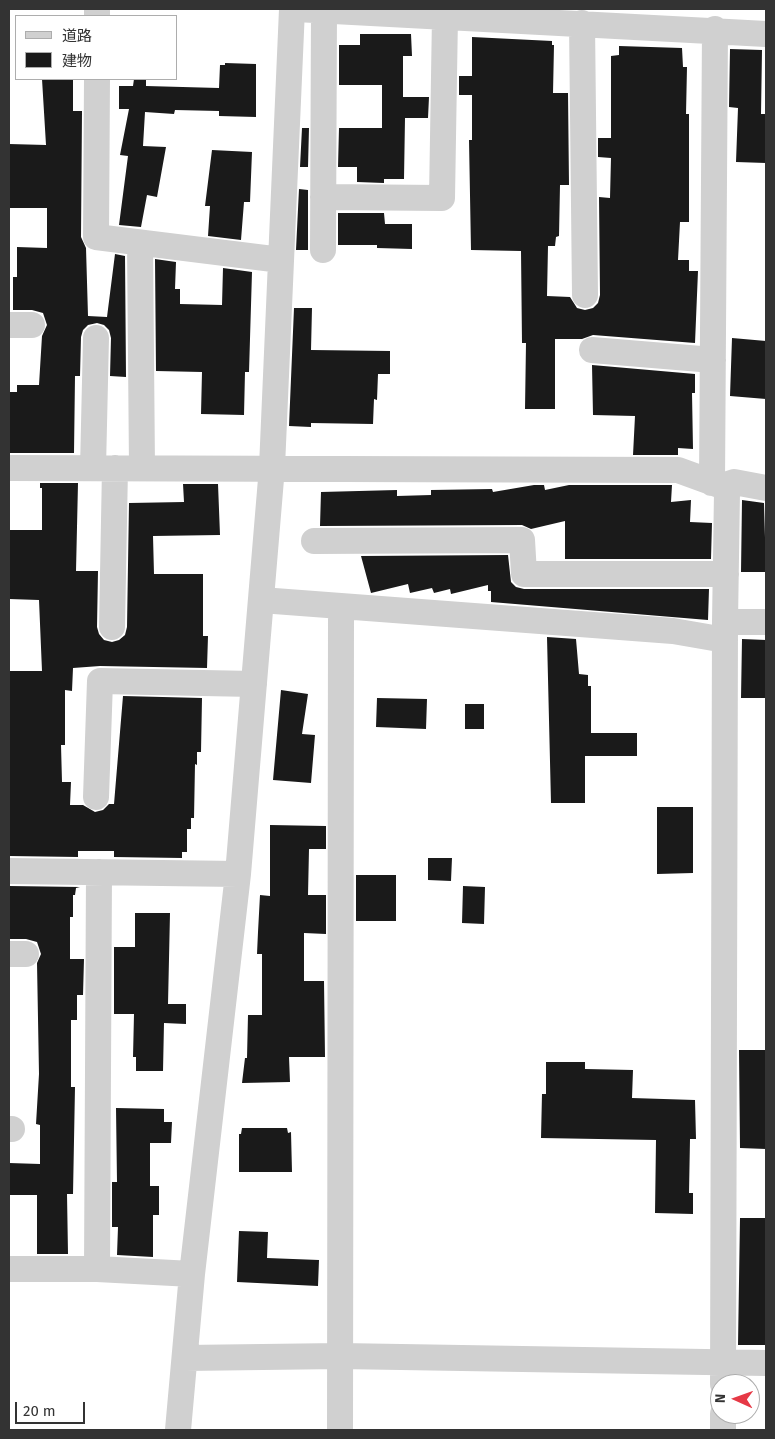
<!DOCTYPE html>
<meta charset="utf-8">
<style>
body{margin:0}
#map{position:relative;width:775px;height:1439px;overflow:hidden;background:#fff;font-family:"Fira Sans","Noto Sans JP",sans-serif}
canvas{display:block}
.frame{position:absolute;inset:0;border:10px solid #333;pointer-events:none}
.legend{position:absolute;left:15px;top:15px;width:162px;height:65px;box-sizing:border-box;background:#fff;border:1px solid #adadad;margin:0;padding:6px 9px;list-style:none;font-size:15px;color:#333}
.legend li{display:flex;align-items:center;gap:10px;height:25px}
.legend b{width:25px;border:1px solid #adadad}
.north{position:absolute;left:710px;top:1374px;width:50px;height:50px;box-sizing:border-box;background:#fff;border:1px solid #adadad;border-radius:50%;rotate:272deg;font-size:14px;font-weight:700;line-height:20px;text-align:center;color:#333}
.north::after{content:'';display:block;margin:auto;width:18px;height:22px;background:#e63946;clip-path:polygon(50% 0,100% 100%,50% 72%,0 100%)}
.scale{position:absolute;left:15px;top:1402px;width:70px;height:22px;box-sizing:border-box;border:2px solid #333;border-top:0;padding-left:6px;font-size:15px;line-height:18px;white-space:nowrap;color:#333;-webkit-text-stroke:4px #fff;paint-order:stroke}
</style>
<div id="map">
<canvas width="775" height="1439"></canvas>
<div class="frame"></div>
<ul class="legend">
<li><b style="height:6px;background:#d0d0d0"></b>道路</li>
<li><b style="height:14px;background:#1a1a1a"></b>建物</li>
</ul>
<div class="north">N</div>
<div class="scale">20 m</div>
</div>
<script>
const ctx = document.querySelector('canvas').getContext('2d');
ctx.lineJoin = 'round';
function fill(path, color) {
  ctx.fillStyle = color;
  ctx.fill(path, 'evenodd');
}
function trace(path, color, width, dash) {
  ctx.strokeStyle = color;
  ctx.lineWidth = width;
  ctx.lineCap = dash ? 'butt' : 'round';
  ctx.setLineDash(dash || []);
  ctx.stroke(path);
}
const building = new Path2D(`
 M 360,34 L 411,34 L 412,56 L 403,56 L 403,97 L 429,97 L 428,118 L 405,118 L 404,179 L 384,179 L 384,183 L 357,182 L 357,167 L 338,167 L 339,128 L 382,128 L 382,85 L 339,85 L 339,45 L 360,45 Z
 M 472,37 L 552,41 L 552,45 L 554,45 L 553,93 L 568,93 L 569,185 L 560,185 L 559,236 L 556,237 L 555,246 L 548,246 L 547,296 L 570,297 L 577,308 L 585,310 L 593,308 L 598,303 L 600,295 L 599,197 L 610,198 L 611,158 L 598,157 L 598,138 L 611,138 L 611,56 L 619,55 L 619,46 L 682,48 L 683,67 L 687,67 L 686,114 L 689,114 L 689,222 L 680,222 L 678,260 L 689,260 L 689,271 L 698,271 L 695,343 L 593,335 L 582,339 L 555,339 L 555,409 L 525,409 L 526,343 L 522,343 L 521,251 L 471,250 L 469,140 L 472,140 L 472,95 L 459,95 L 459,76 L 472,76 Z
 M 730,49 L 762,50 L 761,114 L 766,114 L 766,163 L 736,162 L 738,108 L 729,107 Z
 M 225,63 L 256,64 L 256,117 L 219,116 L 219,111 L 175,110 L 174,114 L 145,112 L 143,146 L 166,147 L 157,197 L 147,195 L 141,227 L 119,225 L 128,156 L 120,155 L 129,109 L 119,109 L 119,86 L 133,86 L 134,79 L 146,79 L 146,86 L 219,88 L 220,65 L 225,65 Z
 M 42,79 L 73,79 L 73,111 L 82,111 L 81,237 L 86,248 L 88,316 L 107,317 L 115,254 L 125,256 L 126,377 L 110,376 L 111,338 L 109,330 L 104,325 L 97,323 L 88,325 L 83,330 L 81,337 L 80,376 L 75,376 L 74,453 L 9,453 L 9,392 L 17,392 L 17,385 L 39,385 L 42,336 L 47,325 L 43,313 L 32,310 L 13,310 L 13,277 L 17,277 L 17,247 L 47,248 L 47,208 L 9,208 L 9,144 L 46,145 Z
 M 302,128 L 309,128 L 308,167 L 300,167 Z
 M 212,150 L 252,152 L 250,202 L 244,202 L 241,240 L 208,236 L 210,206 L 205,206 Z
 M 299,189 L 308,190 L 308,250 L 296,250 Z
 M 338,213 L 384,213 L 385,224 L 412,224 L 412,249 L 377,248 L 377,245 L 338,245 Z
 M 155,259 L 176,262 L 175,289 L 180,289 L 180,304 L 222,305 L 223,268 L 252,272 L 249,372 L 245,372 L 244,415 L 201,414 L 202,372 L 156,371 Z
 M 294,308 L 312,308 L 311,350 L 390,351 L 390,374 L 378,374 L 377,400 L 374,399 L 373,424 L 311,423 L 311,427 L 289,426 Z
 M 732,338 L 766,341 L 766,399 L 730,396 Z
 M 592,365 L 695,374 L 695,393 L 692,393 L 693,449 L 678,448 L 678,455 L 633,455 L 635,416 L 593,415 Z
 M 40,483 L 78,483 L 76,571 L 98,571 L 97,627 L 99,634 L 104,640 L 112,642 L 119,640 L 125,635 L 127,627 L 129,503 L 184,502 L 183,484 L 218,484 L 220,535 L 153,536 L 154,574 L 203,574 L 203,636 L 208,636 L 207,668 L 100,666 L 73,668 L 72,691 L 65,690 L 65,745 L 61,745 L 62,782 L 71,782 L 70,805 L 83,805 L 95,812 L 103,810 L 109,804 L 114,804 L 123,696 L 202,698 L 201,752 L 197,752 L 197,765 L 195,764 L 194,818 L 191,818 L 191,829 L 187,829 L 187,852 L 182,852 L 182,858 L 114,857 L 114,851 L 78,851 L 78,857 L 9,856 L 9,671 L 42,671 L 39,600 L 9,599 L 9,530 L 42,530 L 42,488 L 40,488 Z
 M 534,485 L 544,485 L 545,490 L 569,485 L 672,485 L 671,502 L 691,500 L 690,522 L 712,523 L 711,559 L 565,559 L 565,521 L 531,529 L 522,525 L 320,526 L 321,492 L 397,490 L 397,496 L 431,495 L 431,490 L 492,489 L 493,492 Z
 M 742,500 L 764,503 L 766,572 L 741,572 Z
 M 508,555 L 511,582 L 516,587 L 524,589 L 709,589 L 708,620 L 491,602 L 491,591 L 488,591 L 488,585 L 451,594 L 450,589 L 434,593 L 432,588 L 410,593 L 408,584 L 371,593 L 361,556 Z
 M 547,637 L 576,639 L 579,674 L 588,675 L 588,686 L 591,686 L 591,733 L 637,733 L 637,756 L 585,756 L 585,803 L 551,803 Z
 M 742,639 L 766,640 L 766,698 L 741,698 Z
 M 281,690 L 308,694 L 302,734 L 315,735 L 311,783 L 273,780 Z
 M 377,698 L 427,699 L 426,729 L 376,727 Z
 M 465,704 L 484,704 L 484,729 L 465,729 Z
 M 657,807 L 693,807 L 693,873 L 657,874 Z
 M 270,825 L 326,826 L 326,849 L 309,849 L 308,895 L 326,895 L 326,934 L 304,933 L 304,981 L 324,981 L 325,1057 L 289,1057 L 290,1082 L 242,1083 L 245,1058 L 247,1058 L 248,1015 L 262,1015 L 262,954 L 257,954 L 258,932 L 260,895 L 270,896 Z
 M 428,858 L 452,858 L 451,881 L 428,880 Z
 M 356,875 L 396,875 L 396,921 L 356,921 Z
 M 9,886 L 80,887 L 76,888 L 75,895 L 73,895 L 73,917 L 70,917 L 70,959 L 84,959 L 83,995 L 77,995 L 77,1020 L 71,1020 L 71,1087 L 75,1087 L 73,1194 L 67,1194 L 68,1254 L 37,1254 L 37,1195 L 9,1195 L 9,1163 L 40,1164 L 40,1125 L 36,1124 L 39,1074 L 37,963 L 41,954 L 37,942 L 26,939 L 9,939 Z
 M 463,886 L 485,887 L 484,924 L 462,923 Z
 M 135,913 L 170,913 L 168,1004 L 186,1004 L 186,1024 L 164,1023 L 163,1071 L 136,1071 L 136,1057 L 133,1057 L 134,1014 L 114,1014 L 114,947 L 135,947 Z
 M 739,1050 L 766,1050 L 766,1149 L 740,1148 Z
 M 546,1062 L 585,1062 L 585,1069 L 633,1070 L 632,1098 L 695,1100 L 696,1139 L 690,1139 L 689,1193 L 693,1193 L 693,1214 L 655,1213 L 656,1140 L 541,1138 L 542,1094 L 546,1094 Z
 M 116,1108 L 164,1109 L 164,1122 L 172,1122 L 171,1143 L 150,1143 L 150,1186 L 159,1186 L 159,1215 L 153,1215 L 153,1257 L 117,1255 L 118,1227 L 112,1227 L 112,1182 L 117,1182 Z
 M 242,1128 L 287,1128 L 288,1133 L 291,1132 L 292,1172 L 239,1172 L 239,1134 L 241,1134 Z
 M 740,1218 L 766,1218 L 766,1345 L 738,1345 Z
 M 239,1231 L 268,1232 L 267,1258 L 319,1260 L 318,1286 L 237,1282 Z`);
const street = new Path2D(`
 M 296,9 L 766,34
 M 97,16 L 97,9
 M 582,23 L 585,295
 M 97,79 L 96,237 L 281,260
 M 323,197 L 442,198 L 445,16
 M 140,243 L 142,468
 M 323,250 L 324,10
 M 9,325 L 32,325
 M 592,350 L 713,360
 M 9,468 L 678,470 L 722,486 L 727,492 L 725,622 L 723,1384
 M 93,468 L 96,338
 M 712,483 L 715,29
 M 722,486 L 734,482 L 766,488
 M 314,541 L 522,540 L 524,574 L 726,574
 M 261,600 L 673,631 L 725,640
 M 725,622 L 766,622
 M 112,627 L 115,468
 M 96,797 L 100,681 L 254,684
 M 9,871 L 238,874
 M 9,954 L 26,954
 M 9,1129 L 12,1129
 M 9,1269 L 97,1269 L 192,1274
 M 97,1269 L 99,872
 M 185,1358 L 340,1356 L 766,1363
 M 178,1430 L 192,1274 L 238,874 L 272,467 L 292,9
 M 340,1430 L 341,606
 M 723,1430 L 723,1414`);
fill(building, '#1a1a1a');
trace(street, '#d0d0d0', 26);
</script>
